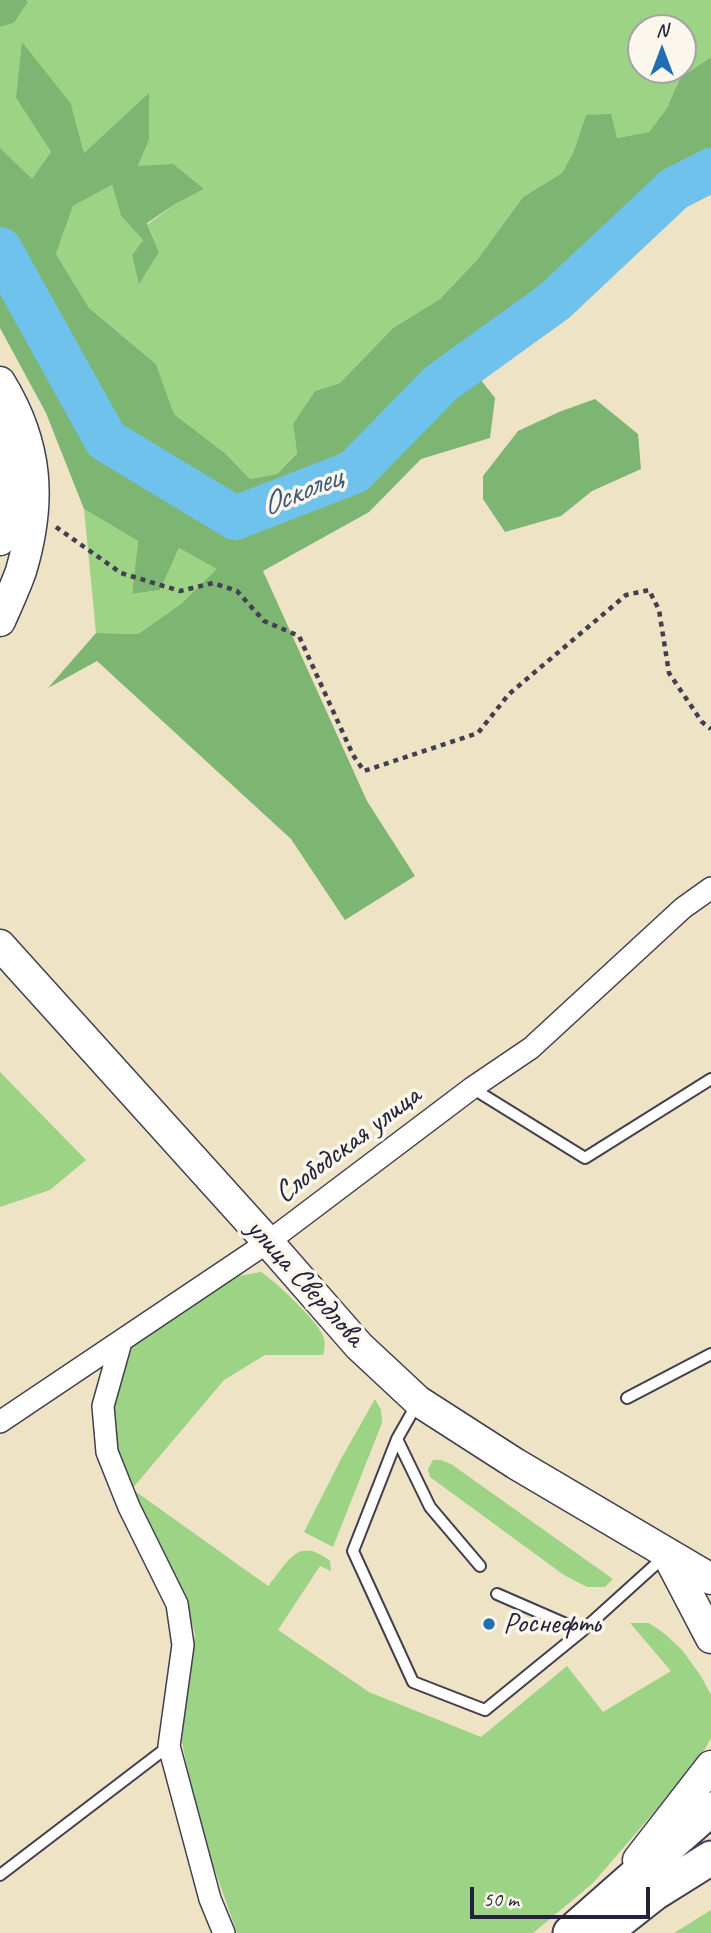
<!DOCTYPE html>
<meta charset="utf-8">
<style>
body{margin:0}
#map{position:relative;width:711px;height:1933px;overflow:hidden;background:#efe3c6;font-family:Caveat,sans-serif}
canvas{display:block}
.north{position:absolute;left:627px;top:14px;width:70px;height:70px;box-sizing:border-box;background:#fbf7ec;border:2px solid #a4a2a5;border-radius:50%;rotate:0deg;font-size:19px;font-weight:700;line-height:28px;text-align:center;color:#22223b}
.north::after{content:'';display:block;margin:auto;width:24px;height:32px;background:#1f6fb2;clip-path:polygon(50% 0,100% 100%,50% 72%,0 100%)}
.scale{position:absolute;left:470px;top:1887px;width:180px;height:32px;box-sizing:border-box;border:4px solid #22223b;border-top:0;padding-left:9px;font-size:21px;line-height:24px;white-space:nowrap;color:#22223b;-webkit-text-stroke:5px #fbf7ec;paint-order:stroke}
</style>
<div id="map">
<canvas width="711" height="1933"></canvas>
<div class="north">N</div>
<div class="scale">50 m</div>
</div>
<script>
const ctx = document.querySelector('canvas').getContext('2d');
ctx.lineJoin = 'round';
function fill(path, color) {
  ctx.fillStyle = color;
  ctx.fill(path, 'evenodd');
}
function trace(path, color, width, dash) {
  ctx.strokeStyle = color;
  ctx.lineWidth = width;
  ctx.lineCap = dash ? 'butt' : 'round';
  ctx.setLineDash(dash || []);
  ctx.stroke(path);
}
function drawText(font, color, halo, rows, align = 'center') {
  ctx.font = font + ' Caveat,sans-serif';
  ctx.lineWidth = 7;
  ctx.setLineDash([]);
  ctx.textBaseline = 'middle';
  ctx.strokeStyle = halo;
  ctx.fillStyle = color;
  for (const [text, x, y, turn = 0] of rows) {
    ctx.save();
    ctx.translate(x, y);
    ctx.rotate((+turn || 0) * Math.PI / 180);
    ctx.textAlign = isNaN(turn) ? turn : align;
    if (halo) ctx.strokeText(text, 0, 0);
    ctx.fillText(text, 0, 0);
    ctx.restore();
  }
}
const green = new Path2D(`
 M 26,0 L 711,0 L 711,57 L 680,78 L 667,108 L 649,132 L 616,138 L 586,115 L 573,153 L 562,173 L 523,197 L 477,260 L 440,299 L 393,328 L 340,383 L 315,391 L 293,424 L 297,452 L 277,474 L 250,479 L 226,454 L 174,414 L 156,364 L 89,308 L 56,254 L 73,206 L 112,185 L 121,216 L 143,240 L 132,255 L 139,282 L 159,252 L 148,224 L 175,204 L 204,189 L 138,166 L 149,140 L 149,94 L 84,153 L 71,104 L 16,98 L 51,152 L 32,180 L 0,148 L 0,27 L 14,23 L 28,2 ZM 641,28 L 683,28 L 683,70 L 641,70 Z
 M 84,509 L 138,541 L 132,594 L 160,590 L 179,548 L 218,569 L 181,604 L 138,634 L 96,633 Z
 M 0,1072 L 86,1160 L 50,1190 L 0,1207 Z
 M 261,1272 C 273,1279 317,1321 322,1334 C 326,1341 325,1347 323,1355 L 265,1355 L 224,1380 L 132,1489 L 268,1586 C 288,1563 297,1535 330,1561 L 331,1571 L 320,1566 L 278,1630 L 369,1692 L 481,1737 L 567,1666 L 603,1712 L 671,1671 L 630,1623 L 649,1623 L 665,1634 L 682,1650 L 701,1676 L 711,1695 L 711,1738 L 699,1760 L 593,1883 L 533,1933 L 237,1933 L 197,1820 L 182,1742 L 186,1693 L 195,1634 L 182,1589 L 133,1501 L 117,1445 L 114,1399 L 134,1342 L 238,1276 Z
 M 375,1399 L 381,1410 L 382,1423 L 333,1547 L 304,1532 L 341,1459 Z
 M 433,1460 L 441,1460 L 451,1464 L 613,1579 L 605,1587 L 587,1587 L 564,1575 L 430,1477 L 428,1469 Z
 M 711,1910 L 711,1933 L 674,1933 Z`);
const forest = new Path2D(`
 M 0,0 L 26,0 L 28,2 L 14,23 L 0,27 Z
 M 22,42 L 71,104 L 84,153 L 149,93 L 149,140 L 138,166 L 173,164 L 204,189 L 175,204 L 147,223 L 159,252 L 139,284 L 132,255 L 143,240 L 121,216 L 112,185 L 73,206 L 56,254 L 89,308 L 156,364 L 174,414 L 226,454 L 250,479 L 277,474 L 297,453 L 293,424 L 315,391 L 340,383 L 393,328 L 440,299 L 477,260 L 523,197 L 562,173 L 573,153 L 586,115 L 611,114 L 617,138 L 649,132 L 667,108 L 680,78 L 711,57 L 711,155 L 667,186 L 546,298 L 455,347 L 495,398 L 490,438 L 421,459 L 369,512 L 263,571 L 367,801 L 415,876 L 345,920 L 291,839 L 97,661 L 48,688 L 96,633 L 138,634 L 181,604 L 217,569 L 179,548 L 160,590 L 132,594 L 138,541 L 84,509 L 46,413 L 0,328 L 0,268 L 99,447 L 234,531 L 353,447 L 236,509 L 116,430 L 0,226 L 0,148 L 32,179 L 51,152 L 16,98 Z
 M 595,399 L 638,434 L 641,469 L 592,491 L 561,516 L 505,532 L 483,499 L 483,476 L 518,431 L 559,412 Z`);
const river = new Path2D(`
 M 0,249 L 106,440 L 235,518 L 354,472 L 440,384 L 555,301 L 674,189 L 711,170`);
const path = new Path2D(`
 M 56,527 L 121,573 L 180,591 L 213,583 L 237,591 L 264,621 L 299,636 L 353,755 L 364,771 L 478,733 L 509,694 L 626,595 L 649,590 L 659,610 L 669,673 L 702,722 L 711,729`);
const service = new Path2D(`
 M 472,1088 L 585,1158 L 711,1079
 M 627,1398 L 711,1354
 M 418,1402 L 397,1439 L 353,1551 L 413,1682 L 485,1710 L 582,1631 L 665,1556
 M 397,1439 L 430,1507 L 480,1566
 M 497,1594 L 582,1631
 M 0,1875 L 169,1746`);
const minor = new Path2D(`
 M 121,1342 L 103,1406 L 107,1452 L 129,1507 L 177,1604 L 183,1645 L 169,1746 L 210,1899 L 224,1933
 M 0,1422 L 268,1242 L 472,1088 L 531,1048 L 683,908 L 711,888`);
const secondary = new Path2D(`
 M 0,382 C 38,444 42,501 21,571 C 15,588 7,605 0,621
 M 0,415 C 8,455 18,502 0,540
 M 0,945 L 268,1242 L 359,1346 L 418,1401 L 516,1464 L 711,1579
 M 667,1554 L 711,1638
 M 638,1860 L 711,1766`);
const primary = new Path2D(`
 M 570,1933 L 711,1809
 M 604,1933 L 655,1893 L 711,1858`);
const markers = [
 [489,1624,7,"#1f6fb2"]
];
const streetNames = [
 ["Слободская улица",348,1145,-37],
 ["улица Свердлова",305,1283,48]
];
const poiNames = [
 ["Роснефть",503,1624]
];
const waterNames = [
 ["Осколец",302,492,-22]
];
fill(green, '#9cd385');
fill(forest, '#7db572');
trace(river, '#6fc2eb', 44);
trace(service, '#413f50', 14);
trace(minor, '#413f50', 24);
trace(secondary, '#413f50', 33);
trace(primary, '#413f50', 37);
trace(path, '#413f50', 4.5, [5, 5]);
trace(service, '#fff', 10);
trace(minor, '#fff', 21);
trace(secondary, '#fff', 30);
trace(primary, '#fff', 33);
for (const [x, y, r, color] of markers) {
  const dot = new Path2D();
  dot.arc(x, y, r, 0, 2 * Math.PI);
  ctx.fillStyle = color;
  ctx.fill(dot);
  trace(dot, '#fbf7ec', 2.5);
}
drawText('30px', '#22223b', '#fbf7ec', streetNames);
drawText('30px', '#22223b', '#fbf7ec', poiNames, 'left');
drawText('italic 32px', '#3d5a79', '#fbf7ec', waterNames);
</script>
